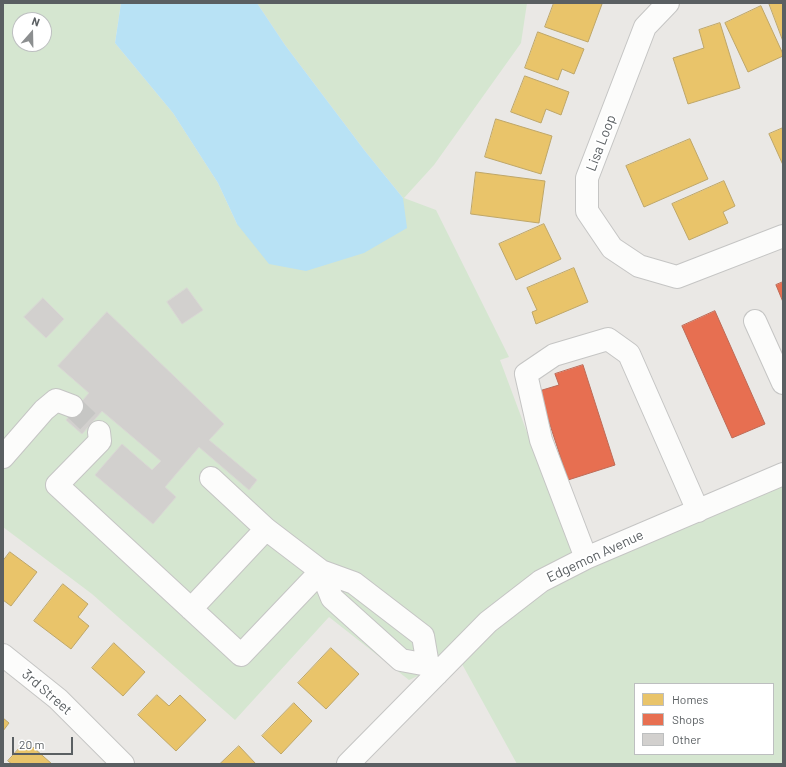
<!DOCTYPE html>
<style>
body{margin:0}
#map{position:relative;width:786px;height:767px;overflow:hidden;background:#eae8e5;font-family:Barlow,sans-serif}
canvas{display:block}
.frame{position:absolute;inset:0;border:4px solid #5a5f62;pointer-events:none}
.legend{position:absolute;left:634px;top:683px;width:140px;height:72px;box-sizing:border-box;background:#fff;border:1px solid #bdbfc0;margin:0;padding:5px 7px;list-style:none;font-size:12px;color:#5a5f62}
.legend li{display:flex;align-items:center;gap:8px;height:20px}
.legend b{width:20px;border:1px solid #bdbfc0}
.north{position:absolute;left:12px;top:12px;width:40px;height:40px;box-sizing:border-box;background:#fff;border:1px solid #bdbfc0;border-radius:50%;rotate:20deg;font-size:11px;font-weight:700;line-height:16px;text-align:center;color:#5a5f62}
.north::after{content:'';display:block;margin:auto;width:14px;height:18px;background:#8c8f90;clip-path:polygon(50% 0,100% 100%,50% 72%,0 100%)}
.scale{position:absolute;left:12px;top:737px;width:61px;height:18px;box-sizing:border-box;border:2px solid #5a5f62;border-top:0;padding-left:5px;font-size:12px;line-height:14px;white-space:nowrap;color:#5a5f62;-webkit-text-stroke:3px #fff;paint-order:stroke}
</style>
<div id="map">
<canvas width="786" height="767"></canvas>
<div class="frame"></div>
<ul class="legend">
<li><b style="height:11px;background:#e9c46a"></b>Homes</li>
<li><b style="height:11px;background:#e76f51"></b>Shops</li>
<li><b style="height:11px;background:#d2d0ce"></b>Other</li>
</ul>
<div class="north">N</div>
<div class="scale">20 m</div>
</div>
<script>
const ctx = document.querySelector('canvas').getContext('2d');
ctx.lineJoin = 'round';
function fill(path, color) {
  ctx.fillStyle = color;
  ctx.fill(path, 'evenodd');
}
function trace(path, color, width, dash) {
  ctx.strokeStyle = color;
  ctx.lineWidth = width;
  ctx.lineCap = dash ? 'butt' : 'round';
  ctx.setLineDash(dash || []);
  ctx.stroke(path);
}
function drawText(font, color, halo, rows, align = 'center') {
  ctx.font = font + ' Barlow,sans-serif';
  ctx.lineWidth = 4;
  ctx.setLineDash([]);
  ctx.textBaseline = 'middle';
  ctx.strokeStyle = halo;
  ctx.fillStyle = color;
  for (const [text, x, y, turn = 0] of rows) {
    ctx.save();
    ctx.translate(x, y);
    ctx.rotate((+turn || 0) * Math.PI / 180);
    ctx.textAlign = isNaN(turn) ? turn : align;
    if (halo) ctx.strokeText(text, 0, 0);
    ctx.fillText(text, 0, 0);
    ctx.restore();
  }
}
const green = new Path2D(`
 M 3,3 L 121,3 L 115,43 L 173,113 L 218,183 L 237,224 L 403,198 L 365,151 L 285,45 L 257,3 L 527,3 L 521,43 L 434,165 L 404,198 L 436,210 L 509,357 L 500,360 L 572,553 L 537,571 L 422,674 L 409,680 L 329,617 L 235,720 L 92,594 L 3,527 ZM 20,20 L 44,20 L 44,44 L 20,44 Z
 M 783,486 L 783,764 L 517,764 L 462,664 L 495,631 L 546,591 L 589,568 ZM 635,684 L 773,684 L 773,754 L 635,754 Z`);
const water = new Path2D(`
 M 121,3 L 257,3 L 285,45 L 365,151 L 403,198 L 407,228 L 364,253 L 306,271 L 269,264 L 237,224 L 218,183 L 173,113 L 115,43 Z`);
const homes = new Path2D(`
 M 554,3 L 600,3 L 602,4 L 588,42 L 545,27 Z
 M 769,3 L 783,3 L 783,41 Z
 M 761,6 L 783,54 L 783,56 L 748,72 L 725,23 Z
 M 720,23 L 740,88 L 688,104 L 673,58 L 704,48 L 699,30 Z
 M 538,32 L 584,49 L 574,74 L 562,69 L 558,80 L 525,68 Z
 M 525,76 L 569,92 L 561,115 L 546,109 L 541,123 L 511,112 Z
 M 496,119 L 552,136 L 541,174 L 485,157 Z
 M 783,128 L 783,165 L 769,134 Z
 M 690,139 L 708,179 L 644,207 L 626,166 Z
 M 476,172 L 545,181 L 539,223 L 471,214 Z
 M 724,181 L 735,206 L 723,212 L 728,223 L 689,240 L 672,204 Z
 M 544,224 L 561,259 L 516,280 L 499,244 Z
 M 574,268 L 588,302 L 536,324 L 532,312 L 537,310 L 527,288 Z
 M 10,552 L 37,572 L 11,606 L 3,600 L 3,561 Z
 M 63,584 L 88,604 L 78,617 L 89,626 L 71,649 L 34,621 Z
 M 114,643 L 145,672 L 123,696 L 92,668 Z
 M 331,648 L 359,674 L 326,709 L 298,683 Z
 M 157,695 L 169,706 L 180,695 L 206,720 L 176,751 L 138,715 Z
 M 294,703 L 312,721 L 281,754 L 262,736 Z
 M 3,718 L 9,723 L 3,731 Z
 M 26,741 L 52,764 L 12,764 L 8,761 Z
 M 239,746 L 256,764 L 220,764 Z`);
const shops = new Path2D(`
 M 783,282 L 783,302 L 776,285 Z
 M 715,311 L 765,424 L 732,438 L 682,326 Z
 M 583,365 L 615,465 L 568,480 L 539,391 L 559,385 L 555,374 Z`);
const building = new Path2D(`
 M 187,288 L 203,310 L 182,324 L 167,302 Z
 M 43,298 L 64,319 L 46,338 L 24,317 Z
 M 107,312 L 224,424 L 209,440 L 257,480 L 249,490 L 199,447 L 165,487 L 176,497 L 153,524 L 95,475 L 122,444 L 152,470 L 161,461 L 102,411 L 82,434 L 66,420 L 89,393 L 58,366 Z`);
const minorTunnel = new Path2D(`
 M 72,406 L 99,432`);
const minor = new Path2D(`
 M 668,3 L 645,27 L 587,178 L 587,211 L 612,248 L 639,266 L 677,277 L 783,236
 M 755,321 L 783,383
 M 99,432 L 100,441 L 57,485 L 241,655 L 321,571 L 266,529 L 211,478
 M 3,457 L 44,410 L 56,400 L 72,406
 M 586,558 L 541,440 L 526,374 L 554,355 L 608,339 L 629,354 L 698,511
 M 191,609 L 266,529
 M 3,655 L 58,699 L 123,764
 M 428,665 L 423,636 L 354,583 L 321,571 L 332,598 L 401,660 L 428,665 L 437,674
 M 348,764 L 488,622 L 541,581 L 586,558 L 783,474`);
const streetNames = [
 ["Lisa Loop",601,143,-69],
 ["Edgemon Avenue",595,556,-25],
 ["3rd Street",47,692,41]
];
fill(green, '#d5e6d0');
fill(water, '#b8e2f5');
fill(homes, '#e9c46a');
trace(homes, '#bea668', 1);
fill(shops, '#e76f51');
trace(shops, '#bd6a56', 1);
fill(building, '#d2d0ce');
trace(building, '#d9d7d4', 1);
trace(minorTunnel, '#c6c6c4', 22, [22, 11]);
trace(minor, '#c5c5c4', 24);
trace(minor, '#fcfcfb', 22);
drawText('14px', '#5a5f62', '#fff', streetNames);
</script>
